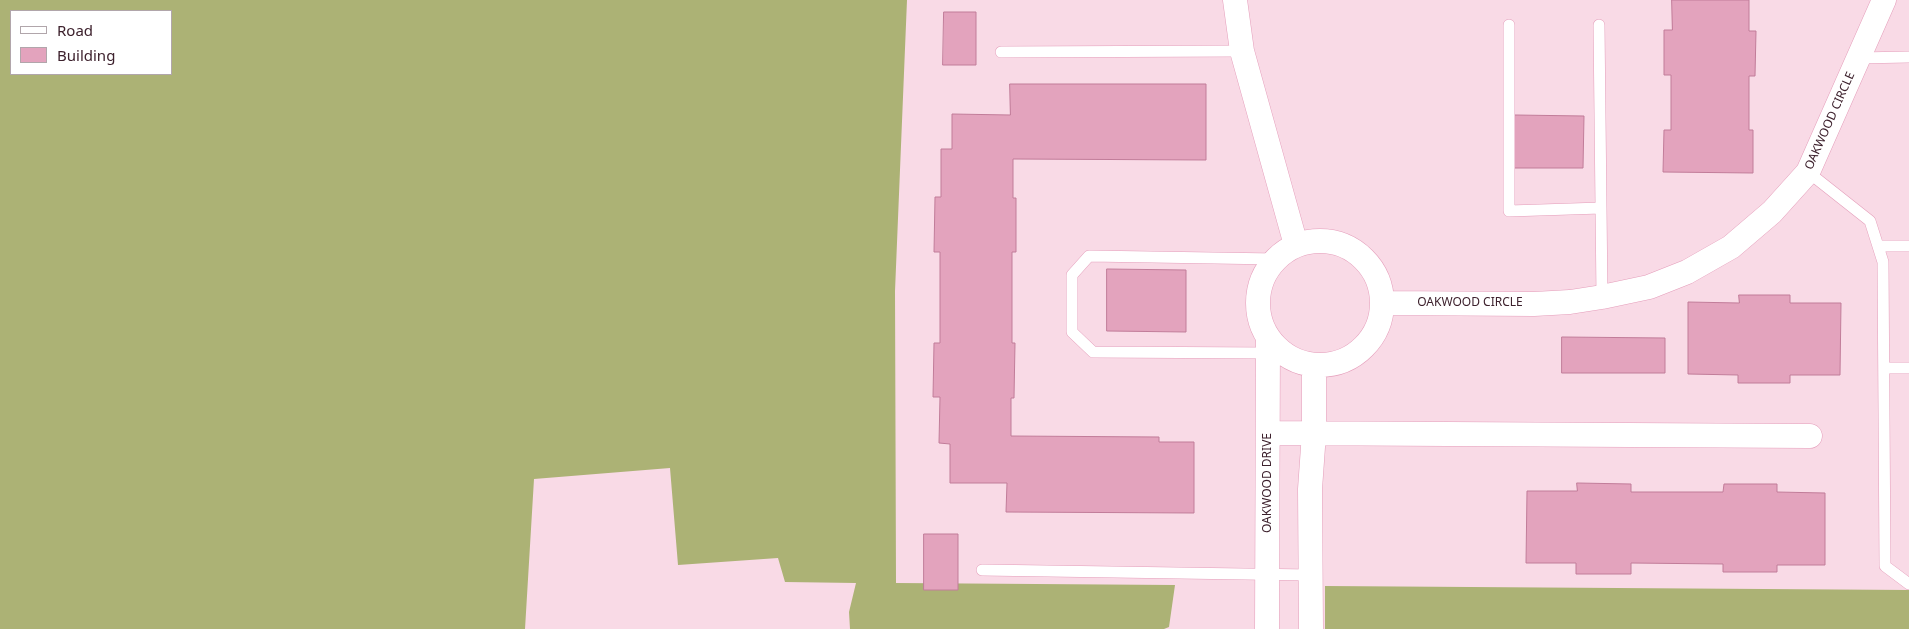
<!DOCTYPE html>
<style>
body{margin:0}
#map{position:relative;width:1909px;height:629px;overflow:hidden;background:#f9dae6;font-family:"Noto Sans",sans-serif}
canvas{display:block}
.legend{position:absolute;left:10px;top:10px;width:162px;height:65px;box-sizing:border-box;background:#fff;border:1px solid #b1a6ab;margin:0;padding:6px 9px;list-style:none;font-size:15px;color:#3d212d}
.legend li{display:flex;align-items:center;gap:10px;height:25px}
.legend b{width:25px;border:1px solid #b1a6ab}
</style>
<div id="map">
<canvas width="1909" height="629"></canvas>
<ul class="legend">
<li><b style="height:6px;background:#fff"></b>Road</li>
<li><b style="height:14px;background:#e3a3bd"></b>Building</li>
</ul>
</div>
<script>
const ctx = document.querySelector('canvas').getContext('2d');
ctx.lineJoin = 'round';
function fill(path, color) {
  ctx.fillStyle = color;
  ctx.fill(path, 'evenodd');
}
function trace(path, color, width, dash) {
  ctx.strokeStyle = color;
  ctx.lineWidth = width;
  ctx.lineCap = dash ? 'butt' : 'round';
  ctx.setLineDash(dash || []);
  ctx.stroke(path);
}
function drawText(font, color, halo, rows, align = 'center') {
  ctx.font = font + ' "Noto Sans",sans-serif';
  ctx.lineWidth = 4;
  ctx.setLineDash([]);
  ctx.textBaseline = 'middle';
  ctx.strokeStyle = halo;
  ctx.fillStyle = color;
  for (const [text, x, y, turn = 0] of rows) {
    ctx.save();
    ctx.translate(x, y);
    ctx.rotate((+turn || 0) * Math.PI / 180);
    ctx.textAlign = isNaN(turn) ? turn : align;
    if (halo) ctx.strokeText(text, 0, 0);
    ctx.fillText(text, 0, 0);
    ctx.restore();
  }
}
const forest = new Path2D(`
 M 0,0 L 907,0 L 895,291 L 896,583 L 1175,585 L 1169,627 L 1164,629 L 850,629 L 849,612 L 856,583 L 785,582 L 778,558 L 678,565 L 670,468 L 534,479 L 525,629 L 0,629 ZM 11,11 L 171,11 L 171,74 L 11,74 Z
 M 1325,586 L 1909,590 L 1909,629 L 1325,629 Z`);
const building = new Path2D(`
 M 1672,0 L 1749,0 L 1749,31 L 1756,31 L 1755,76 L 1749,76 L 1749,130 L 1753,130 L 1753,173 L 1663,172 L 1664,130 L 1671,130 L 1671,75 L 1664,75 L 1664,30 L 1672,30 Z
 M 944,12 L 976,12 L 976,65 L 943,65 Z
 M 1010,84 L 1206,84 L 1206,160 L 1013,159 L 1013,198 L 1016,198 L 1016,252 L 1012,252 L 1012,343 L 1015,343 L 1014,398 L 1011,398 L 1011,436 L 1159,437 L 1159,442 L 1194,442 L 1194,513 L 1006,512 L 1007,483 L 950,483 L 950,444 L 939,443 L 940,397 L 933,397 L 934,343 L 940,343 L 940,252 L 934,252 L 935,197 L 941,197 L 941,149 L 952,149 L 952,114 L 1010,115 Z
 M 1515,115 L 1584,116 L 1583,168 L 1514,168 Z
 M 1107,269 L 1186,270 L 1186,332 L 1107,331 Z
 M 1739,295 L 1790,295 L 1790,303 L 1841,303 L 1840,375 L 1790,375 L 1790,383 L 1738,383 L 1738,375 L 1688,374 L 1688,302 L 1739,303 Z
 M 1562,337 L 1665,338 L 1665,373 L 1562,373 Z
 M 1577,483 L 1631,484 L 1631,492 L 1723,492 L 1724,484 L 1777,484 L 1777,492 L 1825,493 L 1825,565 L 1777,565 L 1777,572 L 1723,572 L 1723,564 L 1631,563 L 1631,574 L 1576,574 L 1576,563 L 1526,563 L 1527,491 L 1577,491 Z
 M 924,534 L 958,534 L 958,590 L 924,590 Z`);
const lane = new Path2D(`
 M 1509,25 L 1509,211 L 1601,208
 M 1599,25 L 1602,297
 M 1001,52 L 1242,51
 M 1858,58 L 1909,57
 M 1808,172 L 1870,221 L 1883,262 L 1885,566 L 1909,584
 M 1878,246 L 1909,246
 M 1268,353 L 1093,352 L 1072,332 L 1072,275 L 1089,256 L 1276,259
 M 1884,368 L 1909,368
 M 982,570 L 1310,575`);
const street = new Path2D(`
 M 1235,0 L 1242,51 L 1296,245
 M1258 303a62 62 0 1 1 124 0a62 62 0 1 1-124 0Z
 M 1382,303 L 1534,304 L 1570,302 L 1602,297 L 1649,287 L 1687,272 L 1731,247 L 1772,212 L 1808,172 L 1884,0
 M 1268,433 L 1810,436
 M 1267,629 L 1268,337
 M 1311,629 L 1310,489 L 1314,433 L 1314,365`);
const streetNames = [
 ["OAKWOOD CIRCLE",1830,121,-66],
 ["OAKWOOD CIRCLE",1470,303],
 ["OAKWOOD DRIVE",1268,483,-90]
];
fill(forest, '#acb275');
fill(building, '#e3a3bd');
trace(building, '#c17c99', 1);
trace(lane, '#e49dba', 12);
trace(street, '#e49dba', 25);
trace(lane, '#fff', 11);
trace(street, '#fff', 24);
drawText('12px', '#3d212d', '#fff', streetNames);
</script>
